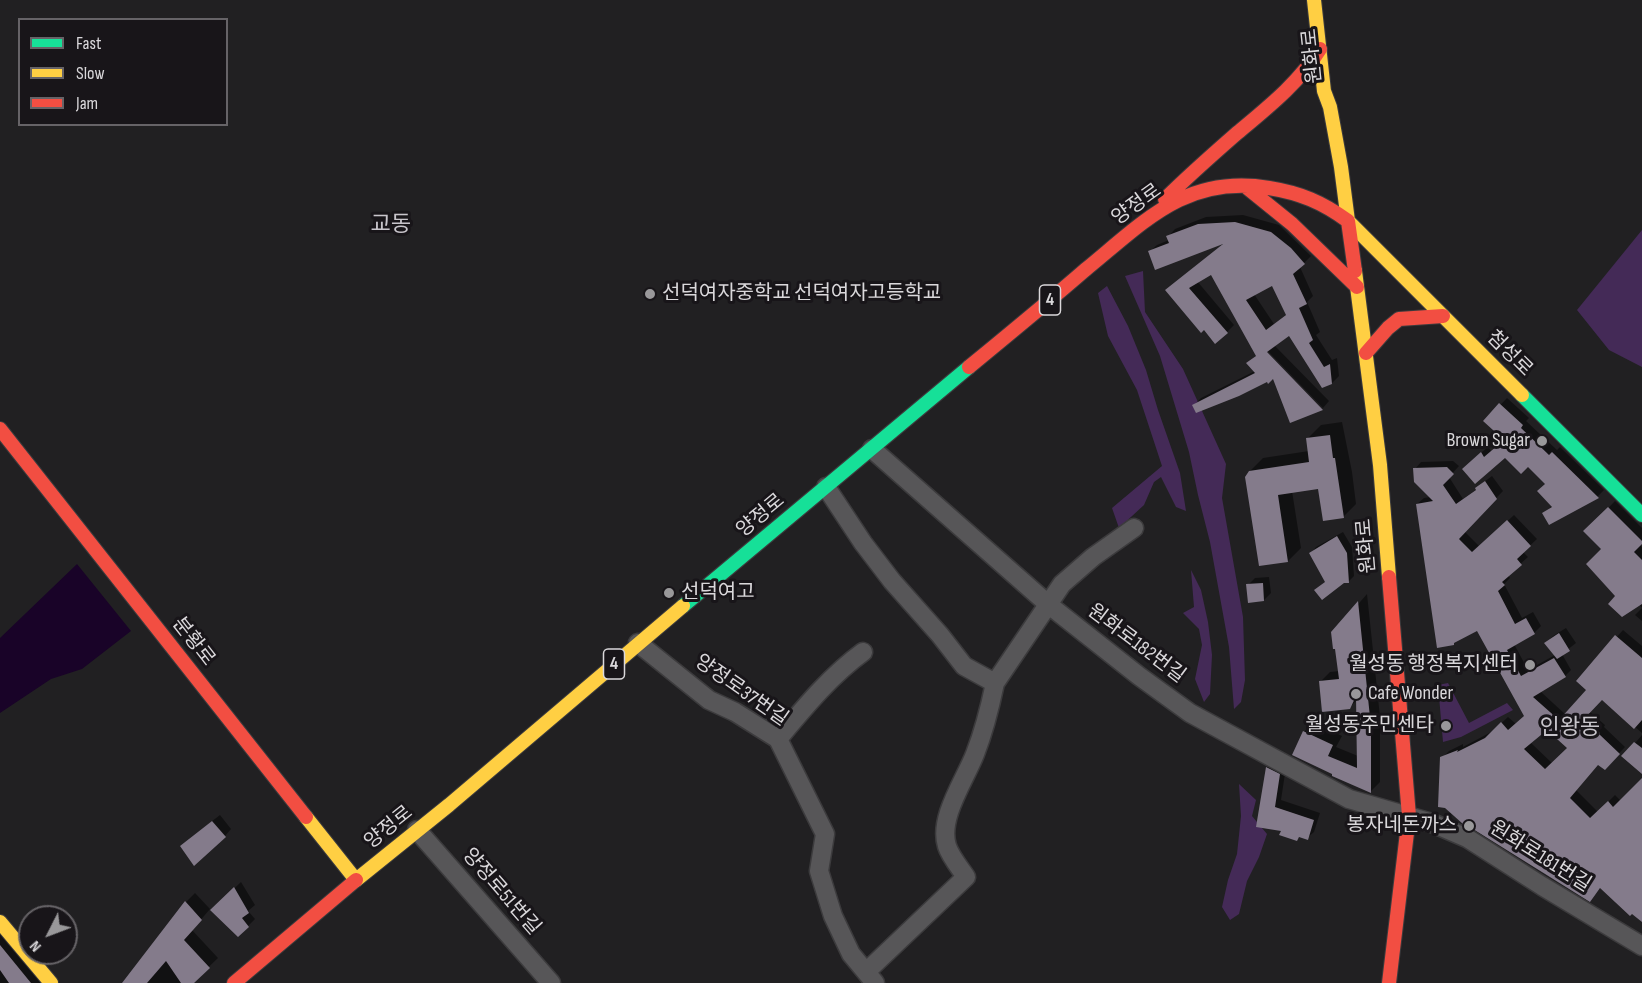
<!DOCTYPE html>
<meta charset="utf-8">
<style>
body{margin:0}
#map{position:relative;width:1642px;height:983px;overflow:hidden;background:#212022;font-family:"Sofia Sans Condensed",sans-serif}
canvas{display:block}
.legend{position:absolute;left:18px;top:18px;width:210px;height:108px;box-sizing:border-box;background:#181519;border:2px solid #666367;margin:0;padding:8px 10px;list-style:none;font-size:18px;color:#dad8db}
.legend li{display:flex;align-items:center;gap:12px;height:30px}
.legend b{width:30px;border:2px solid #666367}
.north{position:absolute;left:18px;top:905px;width:60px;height:60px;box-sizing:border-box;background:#181519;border:2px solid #666367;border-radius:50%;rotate:228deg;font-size:16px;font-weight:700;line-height:24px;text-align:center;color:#dad8db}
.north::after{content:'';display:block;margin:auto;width:21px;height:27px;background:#99989a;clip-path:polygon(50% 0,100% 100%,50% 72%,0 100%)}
</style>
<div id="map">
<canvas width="1642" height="983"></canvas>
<ul class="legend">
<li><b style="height:8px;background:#16e098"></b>Fast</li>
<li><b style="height:8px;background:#ffcf43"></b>Slow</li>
<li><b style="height:8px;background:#f24e42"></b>Jam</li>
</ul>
<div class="north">N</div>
</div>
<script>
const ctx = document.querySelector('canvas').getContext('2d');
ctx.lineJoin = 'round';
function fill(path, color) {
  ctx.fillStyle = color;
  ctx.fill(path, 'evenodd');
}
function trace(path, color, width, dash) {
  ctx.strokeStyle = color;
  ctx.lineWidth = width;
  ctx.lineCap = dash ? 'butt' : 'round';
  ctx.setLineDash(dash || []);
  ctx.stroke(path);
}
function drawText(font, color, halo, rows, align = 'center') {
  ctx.font = font + ' "Sofia Sans Condensed","Noto Sans KR",sans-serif';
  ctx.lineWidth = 6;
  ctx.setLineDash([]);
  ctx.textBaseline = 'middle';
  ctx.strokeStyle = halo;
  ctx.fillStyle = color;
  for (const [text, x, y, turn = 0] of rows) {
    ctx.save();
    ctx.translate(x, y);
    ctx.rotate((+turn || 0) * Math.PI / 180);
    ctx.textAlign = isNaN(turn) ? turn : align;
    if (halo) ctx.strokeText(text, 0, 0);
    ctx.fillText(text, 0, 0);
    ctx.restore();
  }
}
const green = new Path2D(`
 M 1642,230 L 1642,367 L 1609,350 L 1577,310 Z
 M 1143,271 L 1145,312 L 1183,369 L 1226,464 L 1222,498 L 1243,617 L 1245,680 L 1241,702 L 1234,709 L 1229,647 L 1210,542 L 1198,495 L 1189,452 L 1160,356 L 1125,276 Z
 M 1107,286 L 1128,326 L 1146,370 L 1158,410 L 1180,473 L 1186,511 L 1176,507 L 1161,477 L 1154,482 L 1144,505 L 1119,528 L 1112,508 L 1162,466 L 1137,390 L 1108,336 L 1098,293 Z
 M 1191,570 L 1201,590 L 1208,622 L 1212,655 L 1210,694 L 1204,702 L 1195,679 L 1202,645 L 1199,629 L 1183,613 L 1194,607 Z
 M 1448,683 L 1469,723 L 1507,703 L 1513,710 L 1461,737 L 1443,742 L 1438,685 Z
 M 1239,784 L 1256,800 L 1252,816 L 1267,834 L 1259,857 L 1247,881 L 1239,914 L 1230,920 L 1222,907 L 1228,880 L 1237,854 L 1241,816 Z`);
const water = new Path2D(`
 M 77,564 L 131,631 L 82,669 L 51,679 L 0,713 L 0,638 Z`);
const shadow = new Path2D(`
 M 1243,215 L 1279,225 L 1311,256 L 1300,267 L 1313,296 L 1307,302 L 1320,332 L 1316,335 L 1332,360 L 1337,358 L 1339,376 L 1332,383 L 1289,334 L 1274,345 L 1329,401 L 1323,408 L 1263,346 L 1261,348 L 1319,408 L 1323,408 L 1291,421 L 1274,376 L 1194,405 L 1201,398 L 1255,371 L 1248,363 L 1257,355 L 1212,273 L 1197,281 L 1234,325 L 1227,332 L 1167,290 L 1225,243 L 1149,252 L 1157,245 L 1169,240 L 1168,237 L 1175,229 L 1206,217 ZM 1272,284 L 1287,314 L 1274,324 L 1254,294 Z
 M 1507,398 L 1529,418 L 1526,421 L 1557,450 L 1560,447 L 1604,490 L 1598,496 L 1550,523 L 1544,513 L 1552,506 L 1547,484 L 1528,465 L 1505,456 L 1470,462 L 1488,447 L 1492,452 L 1505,440 L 1485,421 Z
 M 1342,422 L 1352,472 L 1356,504 L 1343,517 L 1320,487 L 1292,491 L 1301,548 L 1288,561 L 1250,471 L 1263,458 L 1309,451 L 1308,438 L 1321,425 Z
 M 1453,461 L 1459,466 L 1449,477 L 1463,499 L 1477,489 L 1484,482 L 1492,476 L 1503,491 L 1464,531 L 1480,547 L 1514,515 L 1537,539 L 1523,552 L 1528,557 L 1508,575 L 1510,578 L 1504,584 L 1522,618 L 1533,612 L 1541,626 L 1534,633 L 1514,644 L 1528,670 L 1555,655 L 1546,643 L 1553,636 L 1566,628 L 1576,643 L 1562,654 L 1571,670 L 1565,676 L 1540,691 L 1566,715 L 1588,690 L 1578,681 L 1623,630 L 1642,646 L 1642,733 L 1602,698 L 1590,712 L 1605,725 L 1604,727 L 1625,747 L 1605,768 L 1599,763 L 1576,790 L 1598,812 L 1615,795 L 1621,801 L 1642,780 L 1642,920 L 1601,887 L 1590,900 L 1442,758 L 1449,751 L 1463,744 L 1463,747 L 1493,731 L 1508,717 L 1516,724 L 1526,715 L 1478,629 L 1457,640 L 1453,644 L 1417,504 L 1424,498 L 1431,497 L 1415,469 L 1421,462 ZM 1547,728 L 1569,748 L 1553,764 L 1530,742 Z
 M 1615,501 L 1642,528 L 1642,542 L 1639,544 L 1642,547 L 1642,608 L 1639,604 L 1617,596 L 1603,549 L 1586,531 Z
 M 1343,532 L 1352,547 L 1354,576 L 1349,581 L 1327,581 L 1311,553 L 1316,547 Z
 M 1269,577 L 1271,593 L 1264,600 L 1248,585 L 1255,578 Z
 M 1367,594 L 1380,717 L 1380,782 L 1371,791 L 1334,775 L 1304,732 L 1313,722 L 1342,736 L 1336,747 L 1358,756 L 1358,699 L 1350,707 L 1320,682 L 1330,672 L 1340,671 L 1333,633 Z
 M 1642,608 L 1642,621 L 1635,615 Z
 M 1642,735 L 1642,772 L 1624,756 Z
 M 1274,761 L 1286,767 L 1281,800 L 1320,813 L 1314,832 L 1307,838 L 1300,836 L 1297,839 L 1283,830 L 1258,826 L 1267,767 Z
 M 220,815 L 231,829 L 225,836 L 189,839 Z
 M 241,882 L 255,905 L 248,911 L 255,919 L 248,926 L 212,910 Z
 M 195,893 L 210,909 L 192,930 L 218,958 L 192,983 L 127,983 L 125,982 L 186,902 Z
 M 0,931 L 44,983 L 0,983 Z`);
const building = new Path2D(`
 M 1235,222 L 1271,232 L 1291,248 L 1305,264 L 1293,274 L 1307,304 L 1299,308 L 1313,340 L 1309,343 L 1324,367 L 1330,364 L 1332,384 L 1322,388 L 1289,336 L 1267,352 L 1323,410 L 1290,423 L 1273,379 L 1268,384 L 1267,382 L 1239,396 L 1196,413 L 1192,405 L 1255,373 L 1246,363 L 1256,356 L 1211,275 L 1189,288 L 1228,333 L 1215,344 L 1204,330 L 1201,333 L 1165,290 L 1223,244 L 1155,270 L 1148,251 L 1169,243 L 1166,236 L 1198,224 ZM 1272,286 L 1286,315 L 1266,330 L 1246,300 Z
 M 1499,403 L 1523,425 L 1521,428 L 1549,455 L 1552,452 L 1599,498 L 1549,525 L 1542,513 L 1552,507 L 1537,491 L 1545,484 L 1528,467 L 1521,474 L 1505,458 L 1475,484 L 1462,469 L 1481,452 L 1484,457 L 1504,440 L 1483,421 Z
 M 1330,435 L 1333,458 L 1335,458 L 1344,518 L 1323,521 L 1318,489 L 1278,495 L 1288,562 L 1259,566 L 1245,477 L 1249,471 L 1309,462 L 1306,438 Z
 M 1447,467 L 1454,474 L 1443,485 L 1456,504 L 1476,490 L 1475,488 L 1485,481 L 1497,499 L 1459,539 L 1472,552 L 1507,520 L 1531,546 L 1517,559 L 1522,565 L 1502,582 L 1505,585 L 1498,591 L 1515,624 L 1526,618 L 1535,634 L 1507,650 L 1521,676 L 1554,658 L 1566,677 L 1533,697 L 1559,720 L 1586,690 L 1576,681 L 1615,635 L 1642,658 L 1642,720 L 1634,729 L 1602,700 L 1584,719 L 1600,733 L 1599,734 L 1620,754 L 1605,770 L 1598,765 L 1570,798 L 1590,818 L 1608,801 L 1613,807 L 1642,778 L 1642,922 L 1632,914 L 1630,916 L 1600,888 L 1590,902 L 1473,829 L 1463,824 L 1445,808 L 1438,807 L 1440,757 L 1458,750 L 1457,752 L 1485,738 L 1501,722 L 1508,730 L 1524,716 L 1477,631 L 1454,643 L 1454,645 L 1437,648 L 1416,504 L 1433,501 L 1414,482 L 1413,468 ZM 1547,730 L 1567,748 L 1545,769 L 1524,749 Z
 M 1608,507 L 1642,541 L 1642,544 L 1634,552 L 1642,560 L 1642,604 L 1622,617 L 1608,604 L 1615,596 L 1586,564 L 1601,549 L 1583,531 Z
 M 1337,536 L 1347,553 L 1349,583 L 1344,583 L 1322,600 L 1314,590 L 1325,582 L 1309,553 Z
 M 1263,583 L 1264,601 L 1248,603 L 1246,584 Z
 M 1358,601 L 1371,727 L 1371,793 L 1332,776 L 1332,774 L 1292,755 L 1303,731 L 1333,745 L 1328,756 L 1357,768 L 1356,696 L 1350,709 L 1322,712 L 1319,681 L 1339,679 L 1335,649 L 1333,649 L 1331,632 Z
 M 1559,633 L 1570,651 L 1557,659 L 1544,643 Z
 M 1634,742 L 1642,748 L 1642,774 L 1621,756 Z
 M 1266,767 L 1280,774 L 1275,807 L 1314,820 L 1308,840 L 1299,837 L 1297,841 L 1279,835 L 1281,831 L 1256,827 Z
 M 212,821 L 226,837 L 194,866 L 180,846 Z
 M 234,887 L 249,913 L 242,918 L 249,927 L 238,937 L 210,910 Z
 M 185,901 L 202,920 L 184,940 L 210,968 L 194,983 L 181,983 L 166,961 L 147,983 L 122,983 Z
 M 0,945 L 31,983 L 9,983 L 0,970 Z`);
const street = new Path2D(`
 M 872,449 L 1049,605 L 1139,676 L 1190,713 L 1349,799 L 1432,823 L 1467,838 L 1542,886 L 1642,946
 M 826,487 L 863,543 L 892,581 L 940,635 L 964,666 L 995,683 C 990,707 984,731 975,754 C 965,780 938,818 947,846 C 950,856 960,868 966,877 L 866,972
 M 638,643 L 709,700 L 735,712 L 778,739 L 825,834 L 819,871 L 833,916 L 851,954 L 875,983
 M 995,683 L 1062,584 L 1093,557 L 1134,528
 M 778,739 C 804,708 830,676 863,652
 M 417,830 L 551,983`);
const fast = new Path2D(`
 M 1522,395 L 1642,515
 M 683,606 L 969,367`);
const slow = new Path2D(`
 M 1314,0 L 1324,91 L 1330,107 L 1341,167 L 1348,221 L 1522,395
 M 1355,271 L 1380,465 L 1389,577
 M 306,817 L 356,880 L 449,805 L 683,606
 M 0,922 L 51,983`);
const jam = new Path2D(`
 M 1245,186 L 1292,224 L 1357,287
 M 1165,199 C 1188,176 1212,155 1236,134 C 1267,108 1299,83 1320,49
 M 1366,353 L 1388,328 L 1399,319 L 1443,316
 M 969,367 C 1008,335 1047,303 1085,270 C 1144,222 1186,174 1269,188 C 1300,193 1322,202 1348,221 L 1355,271
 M 0,429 L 306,817
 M 234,983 L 356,880
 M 1389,983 L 1409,816 L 1389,577`);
const markers = [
 [650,294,6,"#99989a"],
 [1542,441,6,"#99989a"],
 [669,593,6,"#99989a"],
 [1530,665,6,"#99989a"],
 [1356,694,6,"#99989a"],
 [1446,726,6,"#99989a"],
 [1469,826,6,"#99989a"]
];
const shields = [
 [1050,300,21],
 [614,664,21]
];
const shieldNames = [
 ["4",1050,300],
 ["4",614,664]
];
const streetNames = [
 ["원화로",1313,56,-96],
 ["양정로",1137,205,-36],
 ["첨성로",1509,354,45],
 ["양정로",761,516,-40],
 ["원화로",1367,546,-95],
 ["분황로",193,642,52],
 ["원화로182번길",1136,644,37],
 ["양정로37번길",741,691,35],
 ["양정로",389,828,-39],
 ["원화로181번길",1540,857,32],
 ["양정로51번길",501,892,49]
];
const poiNames = [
 ["선덕여자중학교 선덕여자고등학교",662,294,"left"],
 ["Brown Sugar",1530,441],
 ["선덕여고",681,593,"left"],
 ["월성동 행정복지센터",1518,665],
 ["Cafe Wonder",1368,694,"left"],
 ["월성동주민센타",1434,726],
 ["봉자네돈까스",1457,826]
];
const quarterNames = [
 ["교동",391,225],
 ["인왕동",1570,728]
];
fill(green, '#442a57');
fill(water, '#190328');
fill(shadow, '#0007');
fill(building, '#847b8b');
trace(street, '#3c3b3d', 21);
trace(fast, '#3c3b3d', 16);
trace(slow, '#3c3b3d', 16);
trace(jam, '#3c3b3d', 16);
trace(street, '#575658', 18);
trace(fast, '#16e098', 14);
trace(slow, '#ffcf43', 14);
trace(jam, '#f24e42', 14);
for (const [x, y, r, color] of markers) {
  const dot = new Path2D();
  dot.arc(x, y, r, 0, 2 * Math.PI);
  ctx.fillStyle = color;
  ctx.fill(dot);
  trace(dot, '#181519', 2);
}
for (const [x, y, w] of shields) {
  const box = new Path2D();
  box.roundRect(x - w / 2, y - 15, w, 30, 4.5);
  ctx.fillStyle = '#181519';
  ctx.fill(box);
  trace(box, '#dad8db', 1.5);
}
drawText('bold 18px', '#dad8db', null, shieldNames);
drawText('20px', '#dad8db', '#181519', streetNames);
drawText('20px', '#dad8db', '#181519', poiNames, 'right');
drawText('22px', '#c8c5cb', '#181519', quarterNames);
</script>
